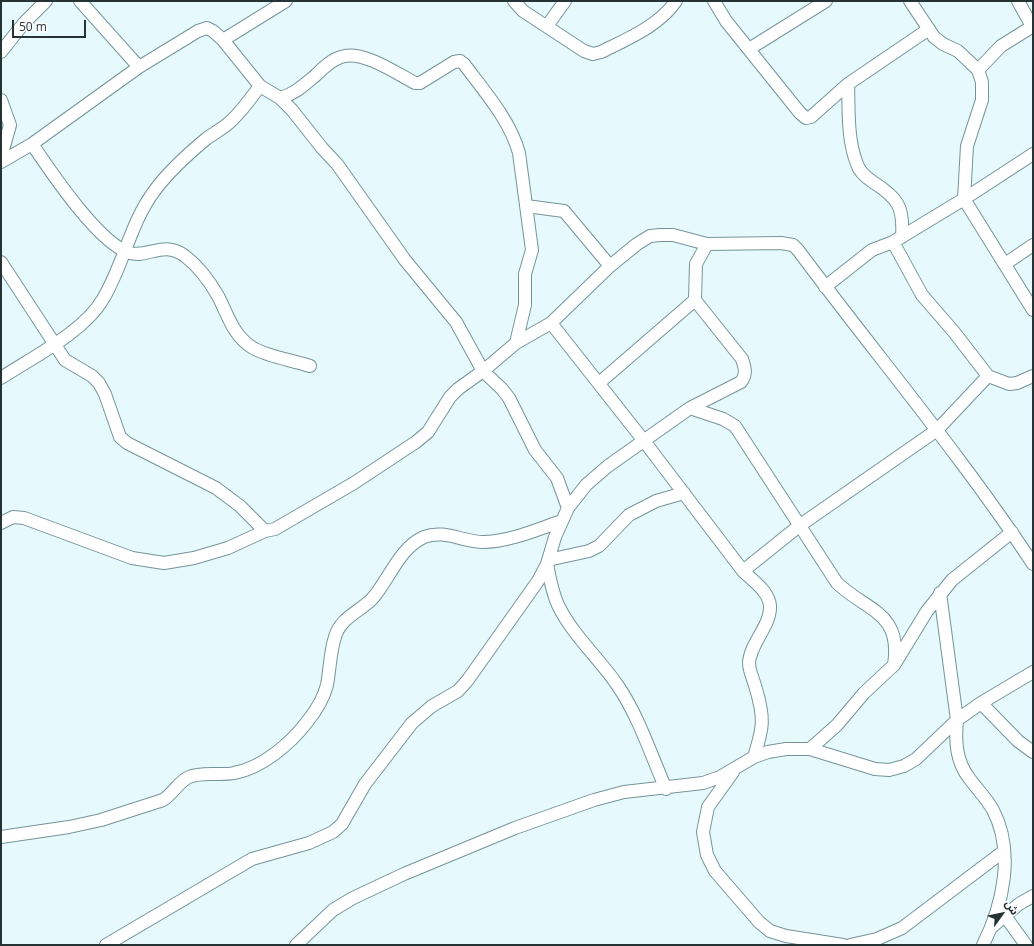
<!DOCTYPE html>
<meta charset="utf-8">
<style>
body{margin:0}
#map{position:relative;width:1034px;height:946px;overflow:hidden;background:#e6fafd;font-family:"Open Sans","Noto Sans Arabic",sans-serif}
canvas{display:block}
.frame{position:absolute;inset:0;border:2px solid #263335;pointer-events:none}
.north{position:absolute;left:982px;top:894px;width:40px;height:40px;-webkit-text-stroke:3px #fff;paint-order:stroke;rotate:57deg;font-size:11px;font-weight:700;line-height:16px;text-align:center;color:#263335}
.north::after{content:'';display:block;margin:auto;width:14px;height:18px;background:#263335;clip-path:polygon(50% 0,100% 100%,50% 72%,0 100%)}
.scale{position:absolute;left:12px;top:20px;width:74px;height:18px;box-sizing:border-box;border:2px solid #263335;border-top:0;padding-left:5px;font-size:12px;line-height:14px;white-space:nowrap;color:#263335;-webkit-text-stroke:3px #fff;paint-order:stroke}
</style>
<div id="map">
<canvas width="1034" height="946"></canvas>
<div class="frame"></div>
<div class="north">ش</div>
<div class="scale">50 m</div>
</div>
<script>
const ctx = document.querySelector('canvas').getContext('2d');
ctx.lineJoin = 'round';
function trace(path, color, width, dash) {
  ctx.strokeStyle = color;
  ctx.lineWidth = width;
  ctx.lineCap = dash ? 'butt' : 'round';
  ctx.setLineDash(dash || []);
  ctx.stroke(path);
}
const street = new Path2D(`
 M 80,1 L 139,67
 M 514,1 L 523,11 L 584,51 L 593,54 L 601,52 C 627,39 659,26 676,1
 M 714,1 L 726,21 L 800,113 L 806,118 L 811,117 L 848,84 L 929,29
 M 910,1 L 934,37 L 943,44 L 958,51 L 978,70 L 982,82 L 982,100 L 967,146 L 964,199 L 1033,310
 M 1018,1 L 1033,28
 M 547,26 L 565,1
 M 223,40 L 286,1
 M 749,49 L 826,1
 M 1,52 L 24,23 L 46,1
 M 978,70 L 1001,46 L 1033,26
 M 848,84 C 849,110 847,139 857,164 C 859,171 867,178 873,182 C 898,198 904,207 902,237
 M 280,98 C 295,94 304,85 316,75 C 323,68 331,60 341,57 C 361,49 396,73 415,83 L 420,83 L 454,62 L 460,61 L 464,64 C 484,91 510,120 519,153 L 532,250 L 525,274 L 525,305 L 516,343
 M 1,100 L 10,125 L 1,157
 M 32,144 C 51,172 99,244 130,253 C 149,258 163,240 185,256 C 198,266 210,282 218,296 C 228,315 233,336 253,348 C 269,357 292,360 310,366
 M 1,162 L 32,144 L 139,67 L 198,31 L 207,28 L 213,31 L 223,40 L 260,86 L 280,98 L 292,110 L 322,148 L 337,164 L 405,260 L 456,322 L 483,371 L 502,389 L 509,398 L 535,450 L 557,478 L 568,508
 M 526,206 L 564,211 L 610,266
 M 893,242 L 922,295 L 954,332 L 988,376 L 1009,384 L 1017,383 L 1033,376
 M 1,262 L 65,360 L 92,376 L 99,383 L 105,394 L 120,437 L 127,443 L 216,488 L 240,506 L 265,531 L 275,529 L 354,483 L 416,442 L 428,432 L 450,397 L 458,389 L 483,371 L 516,343 L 551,323 L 610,266 L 637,244 L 650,236 L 660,235 L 673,235 L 707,244 L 781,243 L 793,245 L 798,250 C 876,355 961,455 1033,564
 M 1005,264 L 1033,245
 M 825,287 L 872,250 L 893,242 L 964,199 L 1033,154
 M 551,323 L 644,441 L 743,571 C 752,580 769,591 770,606 C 771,626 750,643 749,663 C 749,671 754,681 756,689 C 765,719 763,728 754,757
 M 1,378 C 33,357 84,332 103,299 C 124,264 130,223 155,190 C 169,171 188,154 206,139 C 214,133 224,128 231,121 C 242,111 251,98 260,86
 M 599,383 L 695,300
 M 690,408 L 723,419 L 735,426 L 837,583 C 868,612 902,612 894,665
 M 1,523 L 13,517 L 24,518 L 132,558 L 164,563 L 194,558 L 228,548 L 265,531
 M 548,560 L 589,551 L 599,546 L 629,515 L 656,501 L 684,493
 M 547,564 C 550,579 552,592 558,605 C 573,636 600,659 618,686 C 639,717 651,755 666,789
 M 743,571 L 799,526 L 937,430 L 988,376
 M 940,593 L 957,720 C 955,741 956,761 969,778 C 977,789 987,799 993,810 C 1015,852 1003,905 983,945
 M 981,703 L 1018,741 L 1033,752
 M 810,749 L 837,725 L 864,693 L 894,665 L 927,611 L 952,580 L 1012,532
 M 733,772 L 708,807 L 703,832 L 707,855 L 715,871 L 759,922 L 770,931 L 786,936 L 843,945
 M 1,837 L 69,827 L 101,820 L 163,800 C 173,794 178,782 189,777 C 203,771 220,776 234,773 C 262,768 290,744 307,722 C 315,712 324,697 327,685 C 330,669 330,652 335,637 C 340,618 359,612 372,599 C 389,580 399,548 424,537 C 444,529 463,542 483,542 C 509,542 538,529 562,521
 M 1005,916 L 1026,945
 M 993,926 L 1019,904 L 1033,896
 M 106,945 L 252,859 L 309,843 L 333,832 L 342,824 L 365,784 L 412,723 L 432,706 L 458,691 L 467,681 L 538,581 L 547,564 L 555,537 L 568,508 L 586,485 L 608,466 L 690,408 L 741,382 C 747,374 745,368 742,359 L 695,300 L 696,264 L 707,244
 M 296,945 L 333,910 L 353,898 L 404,874 L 515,828 L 594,800 L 624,792 L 703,783 L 720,777 L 754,757 L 768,752 L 786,749 L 810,749 L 875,769 L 889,770 L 904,766 L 916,759 L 957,720 L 981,703 L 1033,672
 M 850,945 L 877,939 L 902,928 L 1004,851`);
trace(street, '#759499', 14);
trace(street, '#fff', 12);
</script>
